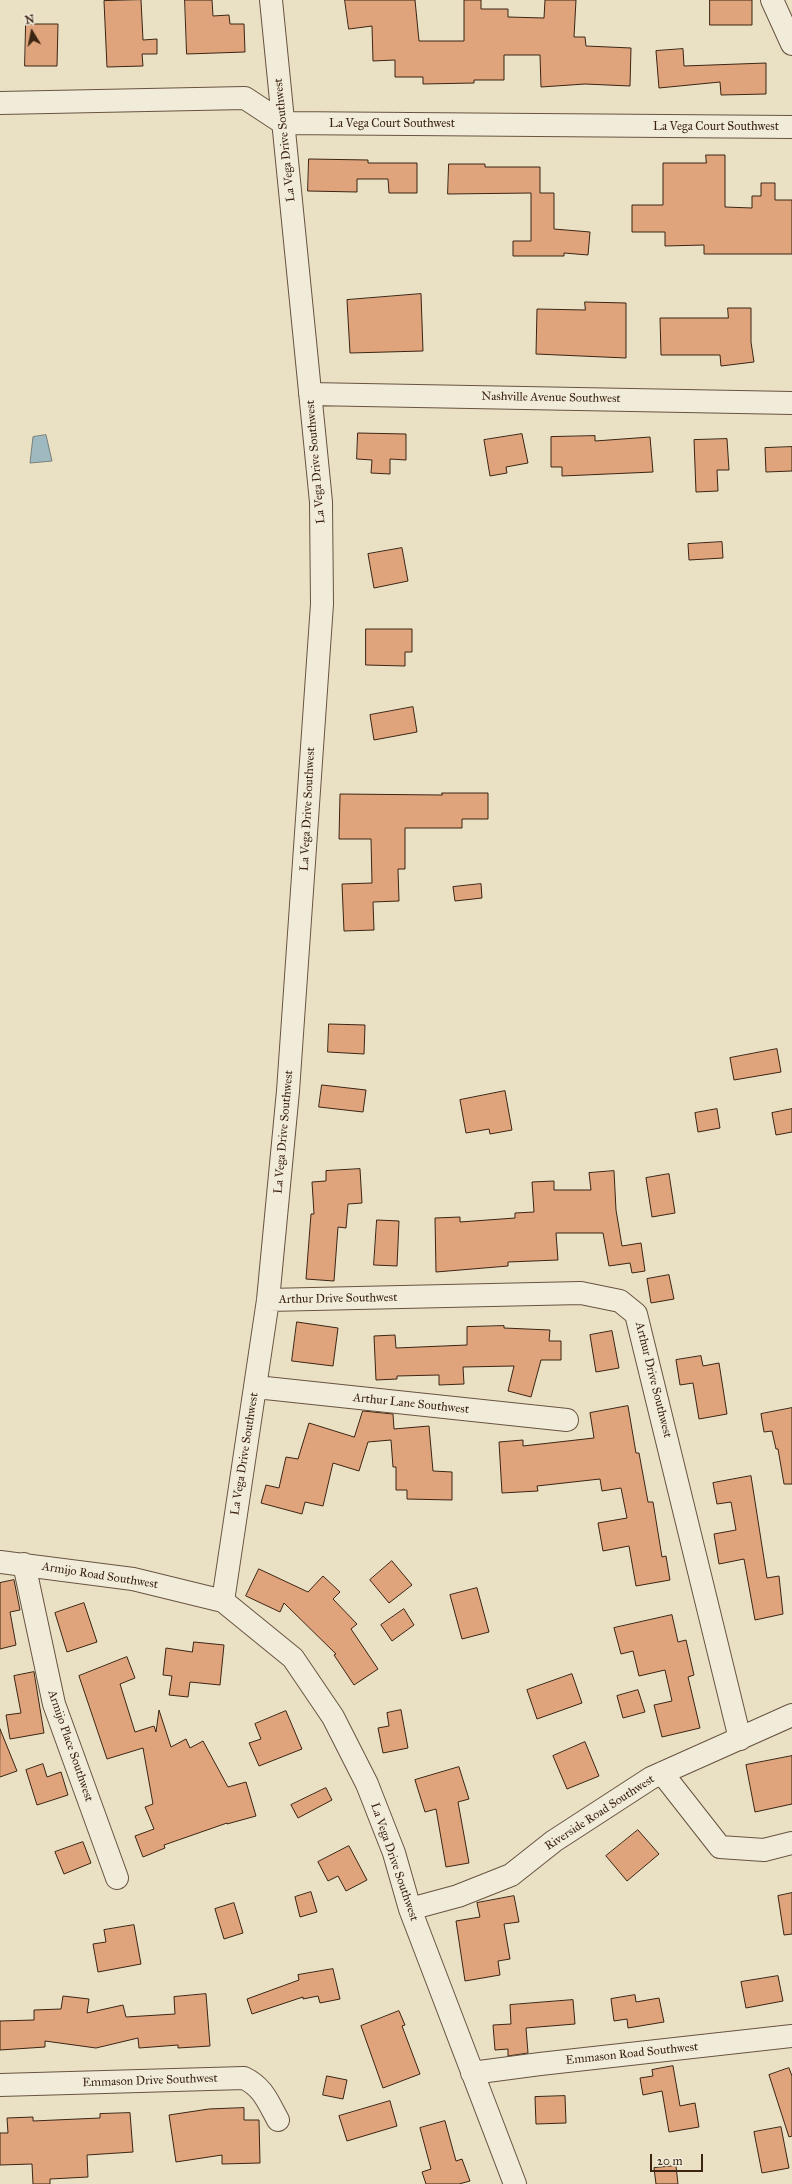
<!DOCTYPE html>
<style>
body{margin:0}
#map{position:relative;width:792px;height:2184px;overflow:hidden;background:#eae1c5;font-family:"IM FELL Great Primer",serif}
canvas{display:block}
.north{position:absolute;left:12px;top:12px;width:40px;height:40px;-webkit-text-stroke:3px #f1ecd9;paint-order:stroke;rotate:350deg;font-size:11px;font-weight:700;line-height:16px;text-align:center;color:#3c2413}
.north::after{content:'';display:block;margin:auto;width:14px;height:18px;background:#3c2413;clip-path:polygon(50% 0,100% 100%,50% 72%,0 100%)}
.scale{position:absolute;left:650px;top:2154px;width:53px;height:18px;box-sizing:border-box;border:2px solid #3c2413;border-top:0;padding-left:5px;font-size:12px;line-height:14px;white-space:nowrap;color:#3c2413;-webkit-text-stroke:3px #f1ecd9;paint-order:stroke}
</style>
<div id="map">
<canvas width="792" height="2184"></canvas>
<div class="north">N</div>
<div class="scale">20 m</div>
</div>
<script>
const ctx = document.querySelector('canvas').getContext('2d');
ctx.lineJoin = 'round';
function fill(path, color) {
  ctx.fillStyle = color;
  ctx.fill(path, 'evenodd');
}
function trace(path, color, width, dash) {
  ctx.strokeStyle = color;
  ctx.lineWidth = width;
  ctx.lineCap = dash ? 'butt' : 'round';
  ctx.setLineDash(dash || []);
  ctx.stroke(path);
}
function drawText(font, color, halo, rows, align = 'center') {
  ctx.font = font + ' "IM FELL Great Primer",serif';
  ctx.lineWidth = 4;
  ctx.setLineDash([]);
  ctx.textBaseline = 'middle';
  ctx.strokeStyle = halo;
  ctx.fillStyle = color;
  for (const [text, x, y, turn = 0] of rows) {
    ctx.save();
    ctx.translate(x, y);
    ctx.rotate((+turn || 0) * Math.PI / 180);
    ctx.textAlign = isNaN(turn) ? turn : align;
    if (halo) ctx.strokeText(text, 0, 0);
    ctx.fillText(text, 0, 0);
    ctx.restore();
  }
}
const water = new Path2D(`
 M 46,435 L 52,461 L 30,463 L 33,437 Z`);
const building = new Path2D(`
 M 141,0 L 143,40 L 157,39 L 157,54 L 142,54 L 143,66 L 107,67 L 104,1 Z
 M 185,0 L 212,0 L 213,16 L 229,15 L 230,24 L 244,24 L 245,52 L 187,54 Z
 M 345,0 L 415,0 L 419,41 L 464,41 L 464,0 L 481,0 L 481,9 L 508,9 L 508,17 L 544,18 L 545,0 L 576,0 L 574,37 L 585,37 L 586,46 L 631,48 L 630,86 L 585,84 L 541,87 L 540,55 L 504,55 L 504,80 L 474,80 L 474,83 L 423,84 L 423,77 L 395,77 L 395,60 L 373,61 L 372,26 L 349,29 Z
 M 710,0 L 752,0 L 752,25 L 710,25 Z
 M 26,24 L 58,24 L 57,66 L 25,66 Z
 M 683,49 L 684,66 L 766,63 L 766,94 L 721,95 L 720,82 L 659,88 L 656,51 Z
 M 706,155 L 725,155 L 725,207 L 752,208 L 752,196 L 761,196 L 761,183 L 775,183 L 775,200 L 792,200 L 792,254 L 704,254 L 704,245 L 665,246 L 665,232 L 632,232 L 632,205 L 663,205 L 663,163 L 706,163 Z
 M 309,159 L 368,160 L 368,163 L 417,163 L 417,193 L 389,193 L 388,179 L 357,179 L 357,192 L 308,191 Z
 M 449,164 L 485,164 L 485,167 L 540,167 L 540,193 L 554,193 L 554,229 L 590,232 L 588,255 L 564,253 L 564,256 L 513,256 L 513,241 L 531,241 L 531,193 L 448,194 Z
 M 421,294 L 423,351 L 350,353 L 347,300 Z
 M 585,302 L 626,303 L 626,358 L 536,354 L 537,309 L 585,310 Z
 M 728,308 L 751,308 L 751,342 L 754,362 L 721,366 L 720,355 L 661,355 L 660,318 L 728,318 Z
 M 358,433 L 406,434 L 406,460 L 390,459 L 390,474 L 371,473 L 372,460 L 357,459 Z
 M 522,434 L 528,463 L 506,467 L 507,473 L 490,476 L 484,440 Z
 M 595,436 L 595,441 L 650,437 L 653,472 L 562,476 L 562,467 L 551,467 L 551,437 Z
 M 727,439 L 729,470 L 717,470 L 718,491 L 696,492 L 694,440 Z
 M 792,447 L 792,471 L 766,472 L 765,448 Z
 M 722,542 L 723,558 L 689,560 L 688,544 Z
 M 402,548 L 408,581 L 374,588 L 368,554 Z
 M 366,629 L 412,629 L 412,652 L 405,652 L 405,666 L 366,665 Z
 M 413,707 L 417,732 L 374,740 L 370,715 Z
 M 442,793 L 488,793 L 488,819 L 462,819 L 462,828 L 405,828 L 405,869 L 398,869 L 399,901 L 373,902 L 374,930 L 344,931 L 342,884 L 372,883 L 371,839 L 339,839 L 340,794 L 442,795 Z
 M 481,884 L 482,898 L 455,901 L 453,887 Z
 M 329,1024 L 365,1025 L 364,1054 L 328,1052 Z
 M 777,1049 L 781,1072 L 734,1080 L 730,1058 Z
 M 322,1085 L 366,1090 L 363,1112 L 319,1107 Z
 M 505,1091 L 512,1130 L 490,1134 L 489,1129 L 466,1133 L 460,1100 Z
 M 717,1109 L 720,1128 L 698,1132 L 695,1113 Z
 M 792,1109 L 792,1132 L 776,1135 L 772,1113 Z
 M 360,1169 L 362,1203 L 348,1204 L 346,1228 L 338,1227 L 334,1281 L 306,1279 L 311,1214 L 314,1214 L 312,1182 L 326,1181 L 326,1171 Z
 M 614,1171 L 616,1210 L 622,1246 L 641,1243 L 645,1271 L 632,1273 L 630,1263 L 609,1266 L 603,1233 L 556,1233 L 558,1260 L 508,1262 L 508,1266 L 436,1272 L 435,1218 L 460,1217 L 460,1222 L 515,1218 L 515,1213 L 534,1212 L 532,1182 L 554,1181 L 554,1190 L 591,1190 L 589,1173 Z
 M 669,1174 L 675,1213 L 652,1217 L 646,1178 Z
 M 377,1220 L 399,1221 L 397,1266 L 374,1265 Z
 M 669,1275 L 674,1299 L 651,1303 L 647,1279 Z
 M 297,1322 L 338,1328 L 333,1366 L 292,1361 Z
 M 504,1326 L 504,1328 L 550,1330 L 549,1341 L 561,1341 L 561,1360 L 541,1360 L 531,1397 L 508,1391 L 514,1366 L 463,1367 L 464,1384 L 439,1385 L 439,1375 L 397,1376 L 397,1379 L 376,1380 L 374,1336 L 395,1335 L 396,1348 L 467,1345 L 467,1327 Z
 M 612,1331 L 619,1368 L 596,1372 L 590,1335 Z
 M 701,1356 L 703,1366 L 719,1363 L 727,1414 L 699,1419 L 693,1383 L 680,1385 L 676,1360 Z
 M 628,1406 L 636,1453 L 639,1453 L 648,1502 L 653,1502 L 662,1557 L 666,1556 L 670,1580 L 636,1586 L 629,1546 L 603,1551 L 598,1523 L 627,1518 L 621,1488 L 602,1491 L 600,1479 L 537,1486 L 538,1491 L 502,1493 L 499,1442 L 523,1440 L 523,1446 L 594,1438 L 590,1413 Z
 M 792,1408 L 792,1484 L 784,1484 L 778,1449 L 776,1449 L 772,1431 L 764,1432 L 761,1414 Z
 M 363,1411 L 393,1414 L 394,1429 L 429,1426 L 433,1471 L 452,1472 L 452,1500 L 407,1499 L 407,1490 L 396,1490 L 396,1467 L 393,1467 L 391,1440 L 368,1442 L 359,1471 L 333,1463 L 323,1506 L 305,1502 L 302,1514 L 261,1503 L 266,1485 L 279,1488 L 286,1457 L 298,1459 L 309,1423 L 354,1437 Z
 M 751,1476 L 767,1578 L 779,1576 L 783,1614 L 755,1620 L 744,1559 L 719,1564 L 714,1534 L 736,1530 L 731,1502 L 717,1504 L 713,1483 Z
 M 392,1561 L 412,1585 L 389,1603 L 370,1580 Z
 M 259,1569 L 308,1592 L 323,1576 L 340,1592 L 333,1599 L 357,1624 L 351,1629 L 378,1669 L 354,1685 L 334,1655 L 336,1654 L 284,1603 L 280,1612 L 246,1596 Z
 M 14,1580 L 20,1610 L 10,1612 L 16,1645 L 0,1649 L 0,1583 Z
 M 477,1588 L 489,1632 L 462,1639 L 450,1595 Z
 M 84,1603 L 97,1642 L 67,1652 L 55,1613 Z
 M 404,1609 L 414,1625 L 392,1641 L 381,1625 Z
 M 672,1615 L 678,1642 L 686,1640 L 694,1675 L 688,1677 L 700,1728 L 662,1737 L 654,1705 L 672,1701 L 665,1670 L 639,1676 L 633,1651 L 621,1654 L 614,1628 Z
 M 194,1642 L 224,1645 L 220,1685 L 190,1682 L 188,1697 L 169,1695 L 172,1676 L 163,1675 L 166,1648 L 192,1652 Z
 M 127,1657 L 135,1678 L 120,1684 L 135,1732 L 154,1726 L 156,1732 L 159,1710 L 171,1747 L 186,1739 L 190,1748 L 203,1741 L 228,1787 L 246,1782 L 256,1816 L 227,1824 L 227,1823 L 164,1845 L 165,1848 L 143,1857 L 135,1836 L 154,1829 L 145,1807 L 153,1804 L 143,1748 L 107,1759 L 79,1676 Z
 M 34,1672 L 44,1733 L 10,1739 L 6,1715 L 21,1713 L 14,1676 Z
 M 572,1674 L 582,1703 L 537,1719 L 527,1690 Z
 M 638,1690 L 645,1712 L 623,1718 L 617,1696 Z
 M 401,1710 L 408,1748 L 383,1753 L 378,1728 L 389,1726 L 387,1713 Z
 M 286,1711 L 302,1749 L 259,1766 L 249,1743 L 261,1739 L 255,1724 Z
 M 0,1729 L 17,1771 L 0,1777 Z
 M 585,1742 L 599,1776 L 567,1789 L 553,1756 Z
 M 792,1756 L 792,1804 L 755,1812 L 746,1765 Z
 M 43,1764 L 47,1777 L 61,1772 L 68,1795 L 37,1805 L 26,1770 Z
 M 459,1767 L 469,1799 L 458,1802 L 469,1863 L 446,1867 L 436,1809 L 425,1812 L 415,1780 Z
 M 326,1788 L 332,1800 L 298,1818 L 291,1805 Z
 M 638,1830 L 659,1854 L 627,1881 L 606,1856 Z
 M 83,1842 L 91,1863 L 64,1874 L 55,1852 Z
 M 349,1846 L 367,1880 L 346,1891 L 338,1876 L 328,1881 L 318,1862 Z
 M 311,1892 L 317,1912 L 300,1917 L 295,1897 Z
 M 792,1893 L 792,1934 L 784,1935 L 778,1896 Z
 M 514,1896 L 519,1922 L 504,1924 L 510,1959 L 498,1961 L 500,1975 L 465,1981 L 456,1921 L 480,1917 L 477,1903 Z
 M 234,1903 L 243,1933 L 224,1939 L 215,1909 Z
 M 134,1925 L 141,1964 L 98,1972 L 93,1944 L 106,1942 L 104,1930 Z
 M 333,1969 L 340,1999 L 320,2003 L 318,1996 L 303,1999 L 303,1997 L 252,2014 L 247,1999 L 299,1980 L 298,1975 Z
 M 778,1976 L 783,2001 L 746,2008 L 741,1982 Z
 M 206,1994 L 210,2046 L 178,2048 L 178,2045 L 139,2048 L 138,2038 L 96,2048 L 45,2041 L 45,2047 L 0,2050 L 0,2021 L 34,2020 L 34,2010 L 61,2009 L 63,1996 L 89,1999 L 87,2013 L 123,2005 L 126,2017 L 175,2014 L 174,1997 Z
 M 635,1995 L 636,2002 L 659,1998 L 664,2022 L 628,2028 L 627,2019 L 614,2021 L 611,1999 Z
 M 573,2000 L 575,2024 L 526,2028 L 528,2053 L 508,2056 L 508,2049 L 495,2050 L 493,2025 L 511,2024 L 510,2005 Z
 M 399,2011 L 405,2025 L 402,2026 L 420,2074 L 383,2088 L 361,2026 Z
 M 673,2066 L 680,2106 L 695,2103 L 699,2127 L 669,2132 L 662,2091 L 643,2095 L 640,2078 L 653,2076 L 652,2070 Z
 M 789,2068 L 792,2076 L 792,2136 L 789,2137 L 769,2075 Z
 M 327,2076 L 347,2080 L 343,2099 L 323,2095 Z
 M 565,2096 L 566,2123 L 536,2124 L 535,2097 Z
 M 390,2101 L 397,2126 L 347,2141 L 339,2116 Z
 M 244,2108 L 244,2120 L 259,2120 L 260,2163 L 222,2164 L 222,2155 L 176,2162 L 169,2115 L 209,2109 Z
 M 130,2113 L 133,2152 L 87,2155 L 88,2177 L 50,2179 L 50,2184 L 33,2184 L 32,2164 L 0,2165 L 0,2133 L 8,2133 L 7,2118 L 33,2117 L 33,2121 L 100,2118 L 100,2114 Z
 M 445,2121 L 456,2161 L 462,2159 L 470,2181 L 459,2184 L 426,2184 L 422,2172 L 431,2169 L 420,2128 Z
 M 781,2127 L 789,2168 L 762,2173 L 754,2132 Z
 M 676,2166 L 678,2184 L 656,2184 L 654,2168 Z`);
const minor = new Path2D(`
 M 772,0 L 792,44
 M 0,103 L 245,98 L 283,123 L 792,127
 M 310,394 L 792,403
 M 268,1300 L 581,1293 L 620,1301 L 636,1314 L 740,1739
 M 256,1387 L 567,1420
 M 0,1562 L 133,1579 L 223,1601 L 293,1658 L 333,1717 L 367,1784 L 394,1853 L 410,1909 L 515,2184
 M 24,1564 L 54,1704 L 117,1878
 M 223,1601 L 268,1300 L 288,1091 L 322,604 L 321,502 L 271,0
 M 662,1773 L 720,1847 L 764,1850 L 792,1843
 M 410,1909 L 458,1896 L 511,1875 L 554,1841 L 651,1778 L 792,1715
 M 472,2073 L 540,2064 L 792,2036
 M 0,2085 L 244,2078 C 263,2087 268,2102 278,2120`);
const streetNames = [
 ["La Vega Court Southwest",392,124],
 ["La Vega Court Southwest",716,127],
 ["La Vega Drive Southwest",285,140,-96],
 ["Nashville Avenue Southwest",551,398,1],
 ["La Vega Drive Southwest",316,462,-95],
 ["La Vega Drive Southwest",308,809,-87],
 ["La Vega Drive Southwest",284,1132,-85],
 ["Arthur Drive Southwest",338,1299,-1],
 ["Arthur Drive Southwest",653,1380,76],
 ["Arthur Lane Southwest",411,1404,6],
 ["La Vega Drive Southwest",245,1454,-81],
 ["Armijo Road Southwest",100,1576,9],
 ["Armijo Place Southwest",70,1746,71],
 ["Riverside Road Southwest",600,1813,-33],
 ["La Vega Drive Southwest",394,1862,71],
 ["Emmason Road Southwest",632,2054,-6],
 ["Emmason Drive Southwest",150,2081,-2]
];
fill(water, '#9ebac0');
trace(water, '#777e7b', 1);
fill(building, '#dfa47c');
trace(building, '#3c2413', 1);
trace(minor, '#685340', 24);
trace(minor, '#f1ecd9', 22);
drawText('12px', '#3c2413', '#f1ecd9', streetNames);
</script>
